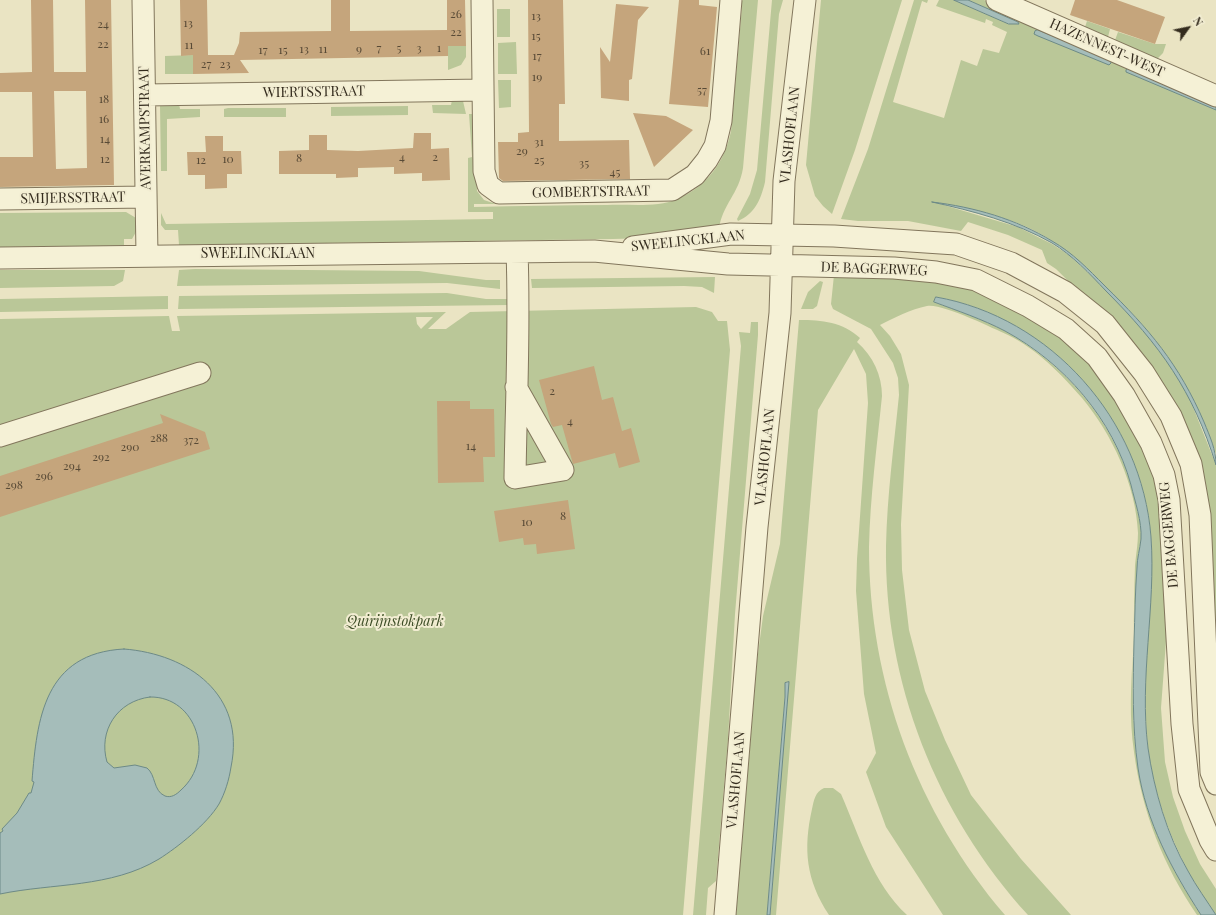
<!DOCTYPE html>
<style>
body{margin:0}
#map{position:relative;width:1216px;height:915px;overflow:hidden;background:#eae4c3;font-family:"Playfair Display",serif}
canvas{display:block}
.north{position:absolute;left:1168px;top:8px;width:40px;height:40px;-webkit-text-stroke:3px #f2edd2;paint-order:stroke;rotate:57deg;font-size:11px;font-weight:700;line-height:16px;text-align:center;color:#342c1e}
.north::after{content:'';display:block;margin:auto;width:14px;height:18px;background:#342c1e;clip-path:polygon(50% 0,100% 100%,50% 72%,0 100%)}
</style>
<div id="map">
<canvas width="1216" height="915"></canvas>
<div class="north">N</div>
</div>
<script>
const ctx = document.querySelector('canvas').getContext('2d');
ctx.lineJoin = 'round';
function fill(path, color) {
  ctx.fillStyle = color;
  ctx.fill(path, 'evenodd');
}
function trace(path, color, width, dash) {
  ctx.strokeStyle = color;
  ctx.lineWidth = width;
  ctx.lineCap = dash ? 'butt' : 'round';
  ctx.setLineDash(dash || []);
  ctx.stroke(path);
}
function drawText(font, color, halo, rows, align = 'center') {
  ctx.font = font + ' "Playfair Display",serif';
  ctx.lineWidth = 4;
  ctx.setLineDash([]);
  ctx.textBaseline = 'middle';
  ctx.strokeStyle = halo;
  ctx.fillStyle = color;
  for (const [text, x, y, turn = 0] of rows) {
    ctx.save();
    ctx.translate(x, y);
    ctx.rotate((+turn || 0) * Math.PI / 180);
    ctx.textAlign = isNaN(turn) ? turn : align;
    if (halo) ctx.strokeText(text, 0, 0);
    ctx.fillText(text, 0, 0);
    ctx.restore();
  }
}
const green = new Path2D(`
 M 743,0 L 758,0 L 743,168 C 739,194 722,205 719,229 L 683,237 L 613,239 L 182,245 L 179,245 L 178,230 L 165,230 L 161,225 L 161,213 L 166,224 L 493,219 L 493,212 L 468,212 L 468,158 L 472,157 L 469,114 L 475,114 L 475,117 L 477,191 L 484,200 L 496,204 L 474,204 L 474,207 C 519,206 563,205 608,205 C 630,204 657,208 677,199 C 707,187 725,161 731,131 L 742,7 L 740,6 L 741,2 Z
 M 772,0 L 783,0 L 779,14 L 765,182 C 761,199 755,214 738,221 L 737,219 L 750,194 L 757,170 Z
 M 821,0 L 902,0 L 855,150 L 832,214 L 823,206 L 815,196 L 806,165 Z
 M 914,0 L 928,0 L 927,3 L 922,1 L 893,102 L 944,118 L 961,60 L 977,66 L 983,49 L 999,53 L 1007,32 L 992,25 L 993,22 L 986,19 L 985,23 L 936,6 L 939,0 L 954,0 L 1009,24 L 1018,24 L 1018,22 L 968,0 L 984,0 L 1135,64 L 1127,72 L 1216,110 L 1216,454 C 1192,384 1160,339 1107,288 C 1090,271 1073,254 1052,241 C 1018,218 977,210 937,203 L 1018,227 L 1052,244 L 1069,255 L 1098,282 L 1151,338 L 1174,370 L 1189,397 L 1216,465 L 1216,739 L 1200,476 L 1111,323 L 1056,269 L 1047,263 L 1042,250 L 1008,235 L 968,222 L 961,231 L 908,221 L 858,221 L 841,219 L 868,149 ZM 1038,30 L 1100,55 L 1110,64 L 1056,42 Z
 M 497,9 L 510,9 L 510,37 L 497,37 Z
 M 1087,21 L 1110,29 L 1108,37 L 1104,38 L 1084,30 Z
 M 1118,32 L 1155,44 L 1166,44 L 1163,53 L 1156,60 L 1114,43 Z
 M 516,42 L 517,74 L 498,74 L 498,43 Z
 M 448,46 L 466,46 L 466,57 L 461,65 L 448,70 Z
 M 193,55 L 193,74 L 165,74 L 165,56 Z
 M 498,80 L 511,80 L 511,107 L 499,108 Z
 M 452,100 L 463,101 L 466,114 L 433,113 L 432,105 L 451,105 Z
 M 179,104 L 180,109 L 200,109 L 200,117 L 167,119 L 167,171 L 161,171 L 160,105 Z
 M 408,106 L 408,115 L 331,116 L 331,107 Z
 M 228,108 L 286,108 L 286,117 L 224,117 L 224,109 Z
 M 126,212 L 136,218 L 136,232 L 132,239 L 124,239 L 124,246 L 0,247 L 0,213 Z
 M 195,269 L 419,271 L 486,280 L 500,280 L 500,289 L 447,283 L 177,286 L 179,270 Z
 M 0,270 L 125,270 L 123,281 L 114,286 L 0,288 Z
 M 834,275 L 930,278 L 990,295 L 1062,338 L 1087,362 L 1130,418 L 1157,485 L 1169,601 L 1161,708 L 1165,762 L 1173,797 L 1185,831 L 1200,864 L 1216,889 L 1216,915 C 1180,866 1156,808 1148,748 C 1142,695 1148,641 1150,588 C 1150,571 1152,554 1151,536 C 1142,421 1051,317 936,297 L 934,302 C 958,311 983,319 1005,331 C 1064,364 1113,420 1131,485 C 1135,502 1142,521 1141,539 C 1140,549 1137,558 1137,568 C 1133,631 1129,706 1138,768 C 1146,822 1172,870 1201,915 L 1197,915 C 1163,865 1142,812 1134,752 C 1129,718 1131,685 1133,651 C 1134,622 1134,593 1135,565 C 1136,554 1138,544 1138,533 C 1136,485 1112,434 1082,398 C 1061,374 1037,349 1008,335 C 992,328 942,303 927,306 C 911,309 894,318 880,325 L 890,336 L 901,354 L 909,385 L 901,524 L 902,570 L 909,630 L 925,691 L 945,740 L 971,795 L 1021,859 L 1071,915 L 1028,915 C 936,814 884,682 886,546 C 887,495 894,445 899,395 L 898,378 L 893,363 L 871,329 L 833,309 L 831,304 Z
 M 715,277 L 714,293 L 702,287 L 684,286 L 532,288 L 531,279 Z
 M 820,281 L 823,282 L 817,306 L 813,309 L 801,309 L 808,292 Z
 M 447,293 L 486,299 L 509,299 L 509,305 L 178,309 L 179,296 Z
 M 168,296 L 168,309 L 0,312 L 0,299 Z
 M 696,307 L 712,312 L 718,321 L 727,321 L 730,350 L 683,915 L 0,915 L 0,319 L 169,316 L 172,331 L 180,331 L 177,316 L 446,312 L 428,329 L 446,329 L 470,312 ZM 416,317 L 433,317 L 421,329 L 417,324 Z
 M 799,320 C 822,320 843,322 860,338 L 857,342 C 873,356 882,375 882,396 C 877,446 870,497 869,547 C 869,683 917,812 1005,915 L 943,915 L 886,827 L 866,772 L 876,753 L 864,694 L 856,591 L 857,559 L 868,403 L 866,374 L 854,349 L 818,410 L 776,915 L 770,915 L 788,682 L 785,683 L 785,697 L 767,915 L 736,915 L 757,661 L 763,616 L 780,544 Z
 M 751,322 L 758,322 L 758,335 L 735,614 L 728,739 L 716,881 L 708,888 L 706,915 L 693,915 L 741,346 L 739,332 L 750,333 Z
 M 824,788 L 833,788 L 841,794 C 859,835 873,884 907,915 L 829,915 C 806,880 803,849 812,809 C 814,800 815,792 824,788 Z`);
const water = new Path2D(`
 M 954,0 L 968,0 L 1018,22 L 1019,24 L 1009,24 Z
 M 1038,30 L 1100,55 L 1111,61 L 1111,63 L 1109,65 L 1038,36 L 1034,34 L 1035,31 Z
 M 1129,68 L 1216,105 L 1216,110 L 1126,72 L 1126,70 Z
 M 932,202 C 974,207 1016,219 1052,241 C 1073,253 1088,269 1105,286 C 1149,329 1179,364 1204,422 C 1210,437 1216,449 1216,465 C 1193,391 1160,345 1106,291 C 1090,274 1072,255 1052,243 C 1015,222 973,211 932,202 Z
 M 936,297 C 1051,317 1142,420 1151,537 C 1156,607 1139,678 1148,748 C 1154,790 1167,835 1188,871 C 1196,886 1207,901 1216,915 L 1201,915 C 1172,870 1146,822 1138,768 C 1132,726 1133,683 1134,641 C 1135,616 1135,592 1137,568 C 1137,558 1140,549 1141,539 C 1142,521 1135,502 1131,485 C 1113,419 1064,363 1005,331 C 982,319 958,311 934,302 Z
 M 124,649 C 189,654 246,695 231,767 C 229,780 225,793 219,804 C 207,824 178,847 159,859 C 111,888 53,883 0,894 L 0,833 L 3,831 L 2,829 L 17,813 L 29,793 L 31,793 L 34,782 L 32,781 C 37,719 44,653 124,649 ZM 150,697 C 197,696 216,759 181,790 C 176,795 171,798 165,796 C 153,791 156,775 147,768 L 135,765 L 114,768 L 107,762 C 98,731 117,701 150,697 Z
 M 789,682 L 770,915 L 767,915 L 785,697 L 785,683 Z`);
const building = new Path2D(`
 M 31,0 L 53,0 L 54,72 L 86,72 L 85,0 L 111,0 L 114,185 L 0,187 L 0,157 L 33,157 L 32,92 L 0,92 L 0,73 L 32,72 ZM 54,91 L 86,91 L 87,168 L 56,169 Z
 M 180,0 L 207,0 L 208,55 L 234,55 L 239,43 L 240,32 L 331,31 L 331,0 L 350,0 L 350,31 L 447,30 L 447,0 L 465,0 L 466,46 L 448,46 L 448,56 L 240,60 L 249,73 L 193,74 L 193,55 L 181,56 Z
 M 528,0 L 563,0 L 565,104 L 559,104 L 559,141 L 629,140 L 630,179 L 503,181 L 499,178 L 498,142 L 518,142 L 518,133 L 529,132 Z
 M 679,0 L 699,0 L 699,5 L 717,7 L 708,107 L 669,104 Z
 M 1075,0 L 1117,0 L 1165,17 L 1155,44 L 1070,15 Z
 M 616,4 L 649,7 L 638,20 L 632,79 L 629,80 L 629,101 L 601,98 L 600,47 L 610,62 Z
 M 633,113 L 666,116 L 693,130 L 654,167 Z
 M 414,133 L 431,133 L 431,149 L 449,148 L 450,180 L 422,181 L 422,173 L 394,174 L 394,167 L 358,168 L 358,177 L 336,178 L 336,174 L 279,174 L 279,151 L 309,150 L 309,135 L 327,135 L 327,150 L 358,151 L 413,148 Z
 M 205,136 L 223,136 L 223,151 L 241,151 L 242,174 L 227,174 L 227,188 L 205,189 L 205,175 L 188,175 L 187,152 L 206,152 Z
 M 594,366 L 602,400 L 613,397 L 622,431 L 631,428 L 640,462 L 619,468 L 615,453 L 573,464 L 562,425 L 553,427 L 551,424 L 539,380 Z
 M 437,401 L 470,401 L 470,409 L 494,409 L 495,457 L 483,457 L 484,482 L 438,483 Z
 M 160,414 L 205,432 L 210,449 L 0,517 L 0,476 L 163,423 Z
 M 568,500 L 575,549 L 537,554 L 536,544 L 524,545 L 523,538 L 499,542 L 494,511 Z`);
const minor = new Path2D(`
 M 143,0 L 147,255
 M 482,0 L 484,171 L 488,185 L 499,193 L 672,190 L 695,175 L 707,160 L 715,146 L 721,121 L 731,0
 M 997,0 L 1216,96
 M 145,95 L 483,90
 M 0,199 L 146,197
 M 633,247 L 731,234 L 834,236 L 956,244 L 1011,263 L 1065,292 L 1105,324 L 1144,373 L 1171,416 L 1191,464 L 1200,515 L 1211,772 L 1216,784
 M 0,258 L 594,251 L 728,264 L 894,268 L 936,272 L 976,280 L 1028,306 L 1066,329 L 1097,357 L 1124,395 L 1151,443 L 1164,475 L 1169,500 L 1182,724 L 1189,789 L 1210,840 L 1216,850
 M 516,387 L 563,470 L 515,478 C 516,403 520,327 517,252
 M 0,436 L 200,373
 M 725,915 L 757,527 L 780,313 L 784,181 L 805,0`);
const numberNames = [
 ["26",456,14],
 ["13",536,16],
 ["13",188,23],
 ["24",103,24],
 ["22",456,32],
 ["15",536,36],
 ["22",103,44],
 ["11",189,45],
 ["7",379,48],
 ["5",399,48],
 ["3",419,48],
 ["1",439,48],
 ["13",304,49],
 ["11",323,49],
 ["9",359,49],
 ["17",263,50],
 ["15",283,50],
 ["61",705,51],
 ["17",537,56],
 ["27",206,64],
 ["23",225,64],
 ["19",537,77],
 ["57",702,90],
 ["18",104,99],
 ["16",104,119],
 ["14",105,139],
 ["31",539,142],
 ["29",522,151],
 ["4",402,157],
 ["2",435,157],
 ["8",299,158],
 ["12",105,159],
 ["10",228,159],
 ["12",201,160],
 ["25",539,160],
 ["35",584,163],
 ["45",615,172],
 ["2",552,391],
 ["4",570,421],
 ["288",159,438],
 ["372",191,440],
 ["14",471,446],
 ["290",130,447],
 ["292",101,457],
 ["294",72,466],
 ["296",44,476],
 ["298",14,485],
 ["8",563,516],
 ["10",527,522]
];
const streetNames = [
 ["HAZENNEST-WEST",1107,48,24],
 ["WIERTSSTRAAT",314,92,-1],
 ["AVERKAMPSTRAAT",145,128,-91],
 ["VLASHOFLAAN",790,135,-84],
 ["GOMBERTSTRAAT",591,192,-1],
 ["SMIJERSSTRAAT",73,198,-1],
 ["SWEELINCKLAAN",688,241,-6],
 ["SWEELINCKLAAN",258,254],
 ["DE BAGGERWEG",874,269,2],
 ["VLASHOFLAAN",765,457,-84],
 ["DE BAGGERWEG",1169,535,-95],
 ["VLASHOFLAAN",736,780,-85]
];
const parkNames = [
 ["Quirijnstokpark",395,622]
];
fill(green, '#bac798');
fill(water, '#a5bdba');
trace(water, '#6d8a87', 1);
fill(building, '#c5a57c');
trace(minor, '#82765c', 23);
trace(minor, '#f5f1d6', 21);
drawText('12px', '#584a36', null, numberNames);
drawText('14px', '#342c1e', '#f2edd2', streetNames);
drawText('italic 14px', '#3e4e27', '#f2edd2', parkNames);
</script>
